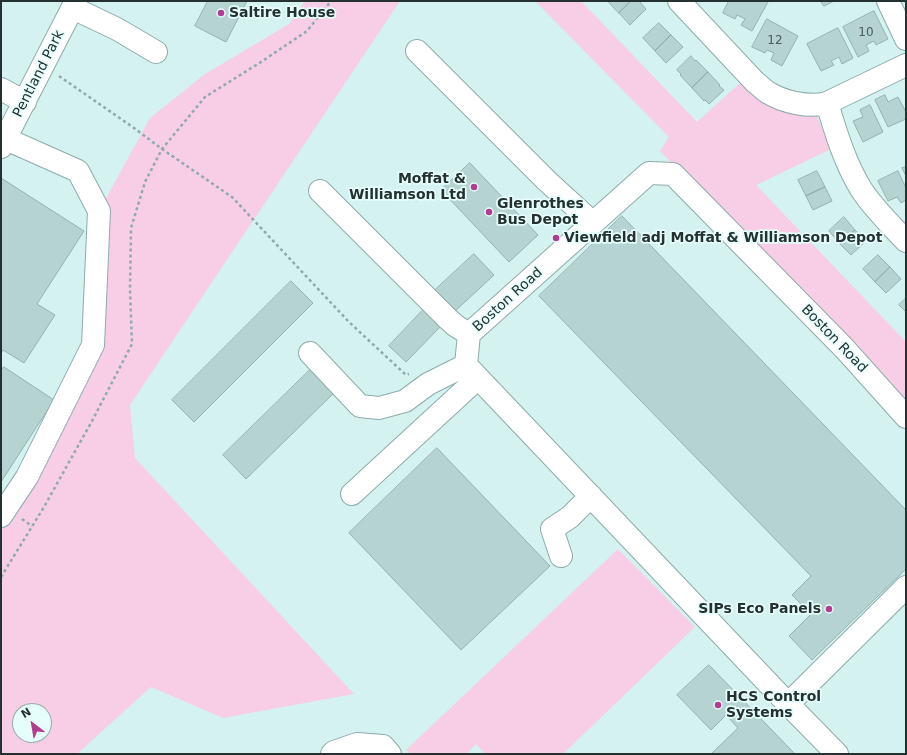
<!DOCTYPE html>
<style>
body{margin:0}
#map{position:relative;width:907px;height:755px;overflow:hidden;background:#d3f2f0;font-family:"DejaVu Sans",sans-serif}
canvas{display:block}
.frame{position:absolute;inset:0;border:2px solid #253130;pointer-events:none}
.north{position:absolute;left:12px;top:703px;width:40px;height:40px;box-sizing:border-box;background:#e5fefc;border:1px solid #98acaa;border-radius:50%;rotate:329deg;font-size:11px;font-weight:700;line-height:16px;text-align:center;color:#253130}
.north::after{content:'';display:block;margin:auto;width:14px;height:18px;background:#b43c90;clip-path:polygon(50% 0,100% 100%,50% 72%,0 100%)}
</style>
<div id="map">
<canvas width="907" height="755"></canvas>
<div class="frame"></div>
<div class="north">N</div>
</div>
<script>
const ctx = document.querySelector('canvas').getContext('2d');
ctx.lineJoin = 'round';
function fill(path, color) {
  ctx.fillStyle = color;
  ctx.fill(path, 'evenodd');
}
function trace(path, color, width, dash) {
  ctx.strokeStyle = color;
  ctx.lineWidth = width;
  ctx.lineCap = dash ? 'butt' : 'round';
  ctx.setLineDash(dash || []);
  ctx.stroke(path);
}
function drawText(font, color, halo, rows, align = 'center') {
  ctx.font = font + ' "DejaVu Sans",sans-serif';
  ctx.lineWidth = 3.5;
  ctx.setLineDash([]);
  ctx.textBaseline = 'middle';
  ctx.strokeStyle = halo;
  ctx.fillStyle = color;
  for (const [text, x, y, turn = 0] of rows) {
    ctx.save();
    ctx.translate(x, y);
    ctx.rotate((+turn || 0) * Math.PI / 180);
    ctx.textAlign = isNaN(turn) ? turn : align;
    if (halo) ctx.strokeText(text, 0, 0);
    ctx.fillText(text, 0, 0);
    ctx.restore();
  }
}
const green = new Path2D(`
 M 305,1 L 400,1 L 130,405 L 135,458 L 354,694 L 223,718 L 151,687 L 77,754 L 1,754 L 1,515 L 93,345 L 99,211 L 150,118 L 205,74 L 289,24 ZM 20,711 L 44,711 L 44,735 L 20,735 Z
 M 535,1 L 581,1 L 697,122 L 741,82 C 763,109 781,109 814,114 L 817,116 L 831,149 L 756,185 L 906,342 L 906,405 L 660,151 L 669,137 Z
 M 618,549 L 695,627 L 563,754 L 485,754 L 476,744 L 466,754 L 411,754 L 406,750 Z`);
const building = new Path2D(`
 M 208,1 L 247,1 L 226,42 L 195,26 Z
 M 608,1 L 631,1 L 619,13 Z
 M 631,1 L 639,1 L 646,9 L 630,25 L 619,13 Z
 M 729,1 L 767,1 L 768,2 L 752,31 L 741,25 L 745,19 L 737,15 L 735,19 L 723,13 Z
 M 821,1 L 834,1 L 824,6 Z
 M 874,11 L 888,39 L 876,45 L 874,41 L 866,45 L 869,51 L 858,57 L 843,27 Z
 M 767,19 L 798,36 L 782,66 L 771,60 L 774,53 L 767,50 L 765,53 L 752,47 Z
 M 659,23 L 671,35 L 655,51 L 643,38 Z
 M 838,28 L 853,58 L 842,64 L 839,57 L 831,61 L 834,65 L 821,71 L 807,44 Z
 M 671,35 L 683,47 L 666,63 L 655,51 Z
 M 691,56 L 695,61 L 696,60 L 708,72 L 692,88 L 680,75 L 681,74 L 677,70 Z
 M 708,72 L 720,85 L 719,86 L 724,90 L 709,104 L 705,100 L 704,101 L 692,88 Z
 M 885,95 L 888,102 L 898,97 L 906,112 L 906,119 L 888,127 L 875,100 Z
 M 870,105 L 883,132 L 863,142 L 853,121 L 863,117 L 860,110 Z
 M 470,163 L 538,235 L 509,262 L 441,190 Z
 M 906,167 L 906,176 L 902,168 Z
 M 817,171 L 825,187 L 806,196 L 798,180 Z
 M 898,171 L 906,188 L 906,200 L 901,203 L 897,197 L 888,201 L 878,181 Z
 M 1,178 L 84,231 L 37,304 L 55,315 L 24,363 L 3,350 L 1,353 Z
 M 825,187 L 832,201 L 813,210 L 806,196 Z
 M 622,216 L 906,510 L 906,569 L 812,660 L 789,636 L 811,614 L 792,595 L 811,576 L 539,296 Z
 M 844,217 L 855,230 L 840,244 L 829,231 Z
 M 855,230 L 866,241 L 851,255 L 840,244 Z
 M 474,254 L 494,275 L 453,313 L 433,292 Z
 M 878,255 L 890,267 L 875,282 L 863,269 Z
 M 890,267 L 901,279 L 886,293 L 875,282 Z
 M 291,281 L 313,303 L 194,422 L 172,400 Z
 M 906,298 L 906,312 L 899,305 Z
 M 424,309 L 441,326 L 406,362 L 389,346 Z
 M 314,366 L 337,390 L 246,479 L 223,455 Z
 M 4,367 L 54,400 L 1,482 L 1,371 Z
 M 437,448 L 550,566 L 461,650 L 349,533 Z
 M 709,665 L 795,754 L 711,754 L 738,728 L 726,715 L 711,730 L 677,695 Z`);
const path = new Path2D(`
 M 59,76 L 134,128 L 162,149 L 232,197 L 349,322 L 406,375 L 409,374
 M 22,519 L 32,526
 M 1,577 L 44,507 L 92,421 L 132,344 L 130,289 L 131,228 L 145,182 L 162,149 L 205,97 L 261,62 L 307,31 L 331,1`);
const minor = new Path2D(`
 M 679,1 L 755,82 C 759,85 763,89 767,92 C 783,102 809,108 827,103 L 906,65
 M 888,1 L 906,39
 M 73,8 L 117,29 L 156,52
 M 417,51 L 547,181 L 593,223
 M 1,89 L 25,102
 M 827,103 C 836,133 845,163 861,189 C 873,208 891,225 906,241
 M 1,147 L 76,1
 M 320,191 L 447,318 L 456,326 L 469,334
 M 310,353 L 360,406 L 379,408 L 405,401 L 428,384 L 466,365
 M 352,494 L 478,378
 M 1,516 L 27,477 L 93,345 L 99,211 L 78,171 L 6,139
 M 561,556 L 552,529 L 570,517 L 591,496
 M 788,704 L 906,587
 M 332,754 L 334,752 L 357,744 L 383,746 L 390,754
 M 837,754 L 788,704 L 466,365 L 469,334 L 649,173 L 673,174 L 844,348 L 906,417`);
const markers = [
 [221,13,4,"#b43c90"],
 [474,187,4,"#b43c90"],
 [489,212,4,"#b43c90"],
 [556,238,4,"#b43c90"],
 [829,609,4,"#b43c90"],
 [718,705,4,"#b43c90"]
];
const numberNames = [
 ["10",866,33],
 ["12",775,41]
];
const poiNames = [
 ["Saltire House",229,13],
 ["Moffat &",466,179,"right"],
 ["Williamson Ltd",466,195,"right"],
 ["Glenrothes",497,204],
 ["Bus Depot",497,220],
 ["Viewfield adj Moffat & Williamson Depot",564,238],
 ["SIPs Eco Panels",821,609,"right"],
 ["HCS Control",726,697],
 ["Systems",726,713]
];
const streetNames = [
 ["Pentland Park",39,74,-63],
 ["Boston Road",508,300,-42],
 ["Boston Road",834,339,46]
];
fill(green, '#f7cee6');
fill(building, '#b4d3d1');
trace(building, '#94b1b0', 1);
trace(minor, '#8eabaa', 24);
trace(path, '#91a9a8', 2.5, [3, 3]);
trace(minor, '#fff', 22);
for (const [x, y, r, color] of markers) {
  const dot = new Path2D();
  dot.arc(x, y, r, 0, 2 * Math.PI);
  ctx.fillStyle = color;
  ctx.fill(dot);
  trace(dot, '#e5fefc', 1.5);
}
drawText('12px', '#495a58', null, numberNames);
drawText('bold 14px', '#253130', '#e5fefc', poiNames, 'left');
drawText('14px', '#253130', '#e5fefc', streetNames);
</script>
